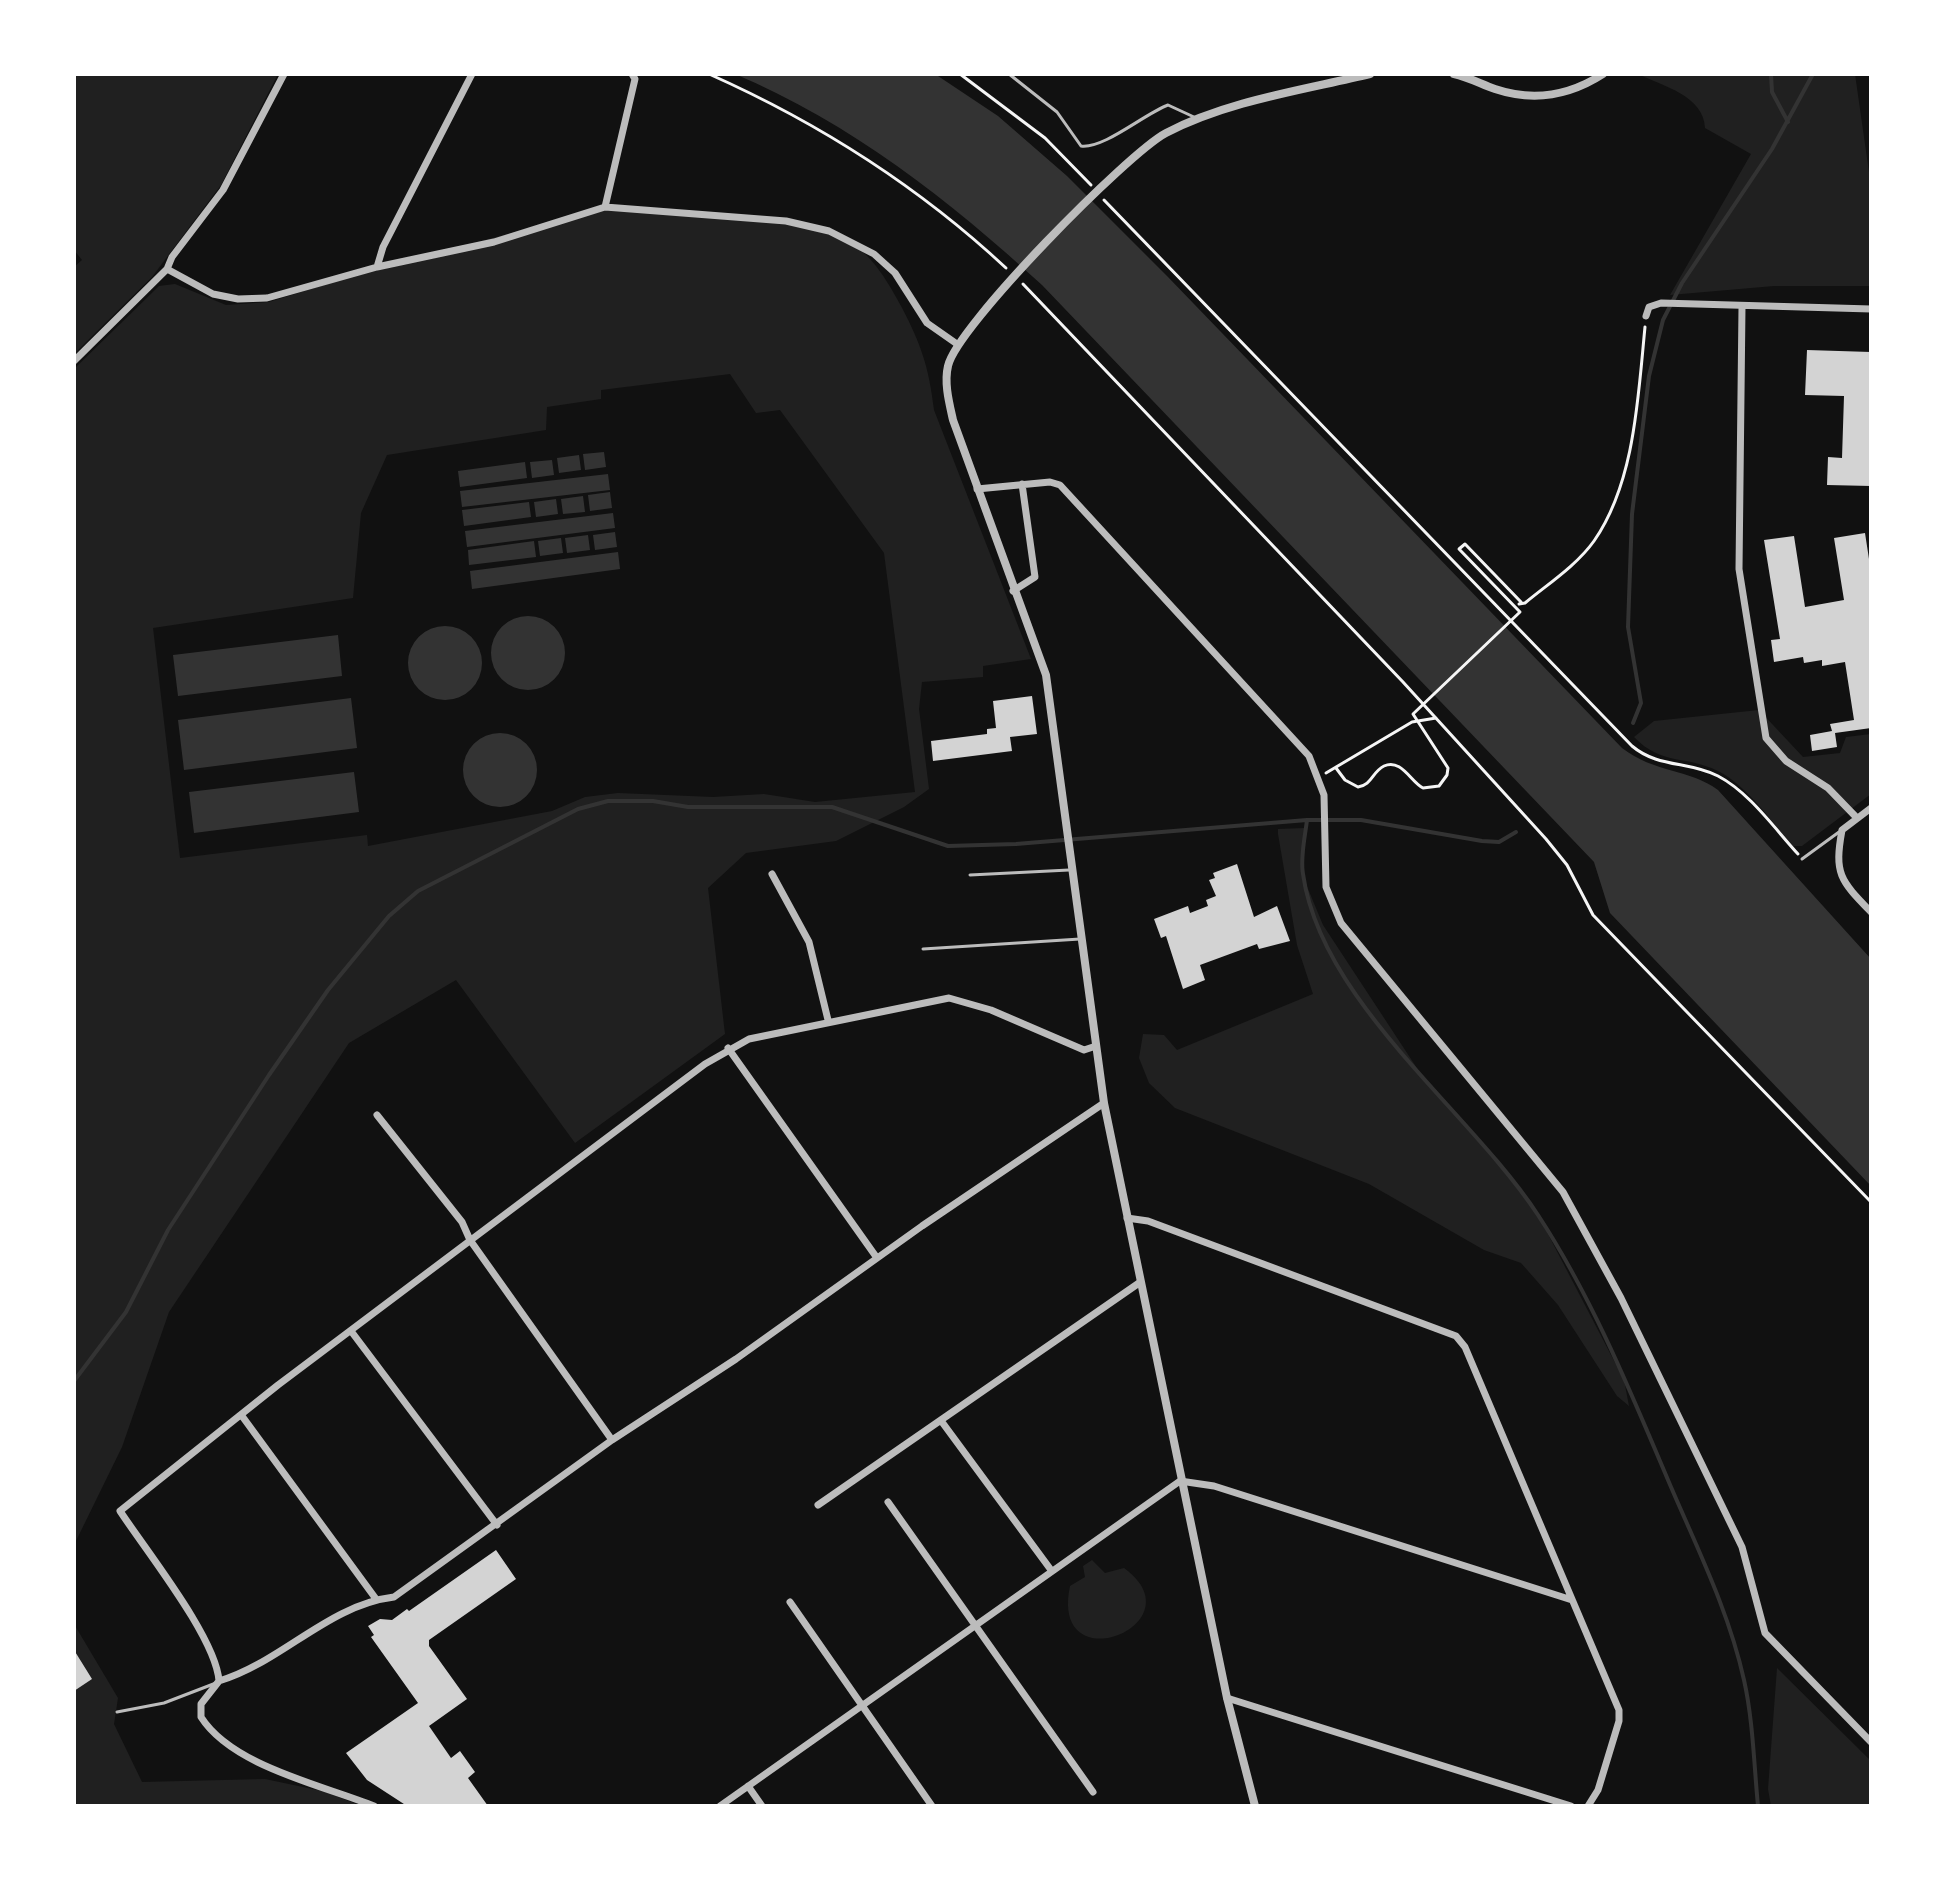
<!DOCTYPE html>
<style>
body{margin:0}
#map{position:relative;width:1945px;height:1880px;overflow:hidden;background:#111;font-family:Jost,sans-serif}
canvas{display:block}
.frame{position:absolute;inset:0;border:76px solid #fff;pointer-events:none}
</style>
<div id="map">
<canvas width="1945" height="1880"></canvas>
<div class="frame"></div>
</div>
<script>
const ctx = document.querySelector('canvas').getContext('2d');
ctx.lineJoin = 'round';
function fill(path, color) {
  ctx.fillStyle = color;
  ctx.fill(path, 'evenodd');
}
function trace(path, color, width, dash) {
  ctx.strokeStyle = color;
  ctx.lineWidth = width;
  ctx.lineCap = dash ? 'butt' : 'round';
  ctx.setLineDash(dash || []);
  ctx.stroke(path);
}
const green = new Path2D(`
 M 74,74 L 278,74 L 221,185 L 152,277 L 74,354 L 74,267 L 82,260 L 74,250 Z
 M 1638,74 L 1855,74 L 1871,186 L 1871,286 L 1774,286 L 1670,295 L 1751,154 L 1705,128 C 1704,96 1663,86 1638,74 Z
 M 617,205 C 681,212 798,211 852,244 C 874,257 889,284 901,306 C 921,344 929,367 934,410 L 1031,659 L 983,666 L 983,677 L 922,682 L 919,709 L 929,789 L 904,807 L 836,841 L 746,853 L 708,888 L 725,1034 L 575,1143 L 456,980 L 349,1043 L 169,1312 L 122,1447 L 74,1545 L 74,369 L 159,286 L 175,284 L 226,305 L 269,302 L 376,269 ZM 730,374 L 756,413 L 780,410 L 884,553 L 915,792 L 815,802 L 764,794 L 713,797 L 618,793 L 585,797 L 552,811 L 368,846 L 367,835 L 180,858 L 153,628 L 353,598 L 361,513 L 387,455 L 546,430 L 547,407 L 601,399 L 601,390 Z
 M 1759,710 L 1803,757 L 1840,753 L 1846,737 L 1871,734 L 1871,794 L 1802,846 L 1793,846 C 1771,822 1748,786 1718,771 C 1686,755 1662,766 1634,737 L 1654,721 Z
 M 1305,828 L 1301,872 L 1323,925 L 1430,1088 L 1490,1151 L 1538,1215 L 1624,1380 L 1629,1406 L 1617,1396 L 1558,1305 L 1521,1263 L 1484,1250 L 1369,1184 L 1175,1108 L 1149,1083 L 1139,1058 L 1143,1034 L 1164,1035 L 1177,1050 L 1313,994 L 1297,945 L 1278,834 L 1278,829 Z
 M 1092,1560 L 1105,1573 L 1124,1568 C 1201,1624 1049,1685 1070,1586 L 1085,1577 L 1083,1566 Z
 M 74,1624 L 118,1698 L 114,1724 L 142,1782 L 265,1779 L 322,1791 L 362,1806 L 74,1806 Z
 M 1777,1668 L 1871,1761 L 1871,1806 L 1771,1806 L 1768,1789 Z`);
const water = new Path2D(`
 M 735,74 L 935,74 L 998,116 L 1067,176 L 1168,277 L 1622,748 C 1654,773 1690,769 1718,790 L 1871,959 L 1871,1186 L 1610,913 L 1594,862 L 1042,285 C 949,200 851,123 735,74 Z
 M 604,452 L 606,467 L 585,470 L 583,454 Z
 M 579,455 L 581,470 L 559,473 L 557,458 Z
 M 552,460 L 554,475 L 532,478 L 530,462 Z
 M 525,462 L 527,478 L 460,487 L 458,471 Z
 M 608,474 L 610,490 L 462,507 L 460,491 Z
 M 610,492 L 612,508 L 590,511 L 588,495 Z
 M 583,496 L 585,512 L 563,514 L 561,499 Z
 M 556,499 L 558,514 L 536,517 L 534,502 Z
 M 529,502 L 531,517 L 464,526 L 462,510 Z
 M 613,513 L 615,528 L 467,547 L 465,531 Z
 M 615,532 L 617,547 L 595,550 L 593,535 Z
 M 588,535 L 590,550 L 567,553 L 565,538 Z
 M 561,538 L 563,553 L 540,556 L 538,541 Z
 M 534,541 L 536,557 L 469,565 L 468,550 Z
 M 618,552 L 620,569 L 472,589 L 470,571 Z
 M491 653a37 37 0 1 1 74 0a37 37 0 1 1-74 0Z
 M408 663a37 37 0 1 1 74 0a37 37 0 1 1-74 0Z
 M 338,635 L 342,676 L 178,696 L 173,655 Z
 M 351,698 L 357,748 L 184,770 L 178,720 Z
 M463 770a37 37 0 1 1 74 0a37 37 0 1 1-74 0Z
 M 354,772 L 359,812 L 194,833 L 189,792 Z`);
const stream = new Path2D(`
 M 1771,74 L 1772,92 L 1788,122
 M 1633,723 L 1641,703 L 1628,627 L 1632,514 L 1649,376 L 1663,320 L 1682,283 L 1772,149 L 1813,74
 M 1307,820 C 1305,837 1300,858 1303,874 C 1321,1002 1470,1111 1538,1215 C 1593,1299 1632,1395 1671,1487 C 1698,1550 1729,1612 1744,1680 C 1753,1720 1754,1765 1758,1806
 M 74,1381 L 126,1312 L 168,1230 L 269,1075 L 328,990 L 389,916 L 418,891 L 578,809 L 608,801 L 653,801 L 688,807 L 832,807 L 948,846 L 1016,844 L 1307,820 L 1361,820 L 1482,841 L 1499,842 L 1516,832`);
const building = new Path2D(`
 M 1807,350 L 1871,352 L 1871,486 L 1827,485 L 1828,457 L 1842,458 L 1844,396 L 1805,395 Z
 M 1865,533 L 1871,572 L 1871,728 L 1835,733 L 1837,747 L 1812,751 L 1810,735 L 1832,731 L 1830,724 L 1854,720 L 1845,662 L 1822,666 L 1822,660 L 1804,663 L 1803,657 L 1774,662 L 1771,640 L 1780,639 L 1764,540 L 1794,536 L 1805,607 L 1844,600 L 1834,538 Z
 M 1032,696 L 1037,734 L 1010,737 L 1012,751 L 933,761 L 931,741 L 987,734 L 987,729 L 996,728 L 993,701 Z
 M 1237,864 L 1254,917 L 1277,906 L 1290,941 L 1259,949 L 1257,944 L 1200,965 L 1205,980 L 1183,989 L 1166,936 L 1161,938 L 1154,919 L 1188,906 L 1190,913 L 1208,906 L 1206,900 L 1216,896 L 1209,880 L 1215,878 L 1213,873 Z
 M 496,1550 L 516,1579 L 429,1640 L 429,1646 L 467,1699 L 429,1726 L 451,1758 L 460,1751 L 475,1772 L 468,1778 L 488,1806 L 407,1806 L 367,1780 L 346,1753 L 418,1703 L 371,1637 L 374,1635 L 368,1626 L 380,1619 L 392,1620 L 407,1609 L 409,1611 Z
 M 74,1650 L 92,1679 L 74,1691 Z`);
const path = new Path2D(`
 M 709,74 C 819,123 917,185 1006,268
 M 960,74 L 1045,138 L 1091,185
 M 1104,200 L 1632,746 C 1658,768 1689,761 1718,776 C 1749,792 1775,829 1798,854
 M 1023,284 L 1403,682 L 1546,839 L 1567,865 L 1593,915 L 1871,1202
 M 1519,604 L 1525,603 C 1548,584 1577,565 1594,541 C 1635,482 1638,397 1645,327
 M 1336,768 L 1345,780 L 1358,787 C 1372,785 1372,772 1384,766 C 1401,758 1411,782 1423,788 L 1439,786 L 1447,775 L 1448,768 L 1413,714 L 1520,612 L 1459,549 L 1465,544 L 1521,602
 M 1326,773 L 1412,722 L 1436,718`);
const service = new Path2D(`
 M 1009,74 L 1057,112 L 1081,146 C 1104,149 1144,114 1168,105 L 1194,117
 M 1802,859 L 1839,832
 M 970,875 L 1069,870
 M 923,949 L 1080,939
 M 117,1712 L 164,1703 L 216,1683`);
const minor = new Path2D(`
 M 605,207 L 635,79 L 632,74
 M 377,267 L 383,247 L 472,74
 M 167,269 L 213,294 L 238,299 L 267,298 L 377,267 L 494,242 L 605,207 L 786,221 L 829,231 L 874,254 L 895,273 L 927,323 L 957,344
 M 1742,307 L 1739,569 L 1766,738 L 1786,761 L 1828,788 L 1857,818
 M 1646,316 L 1649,307 L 1661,303 L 1871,309
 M 74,361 L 167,269 L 172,257 L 223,190 L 284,74
 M 977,489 L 1050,482 L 1060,485 L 1309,756 L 1324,795 L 1326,887 L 1341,923 L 1563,1192 L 1621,1298 L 1742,1547 L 1765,1633 L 1871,1742
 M 1013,591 L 1035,577 L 1022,484
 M 1871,808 L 1842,830 C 1834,874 1840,880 1871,912
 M 772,874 L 809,942 L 828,1020
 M 728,1048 L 877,1258
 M 377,1115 L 462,1222 L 470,1240 L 612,1440
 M 1127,1218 L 1148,1221 L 1456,1336 L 1465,1347 L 1619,1710 L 1619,1721 L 1598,1790 L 1588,1806
 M 351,1331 L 497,1525
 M 242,1416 L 376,1599
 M 942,1422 L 1051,1570
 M 888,1502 L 1093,1792
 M 818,1505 L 1139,1283
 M 790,1602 L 932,1806
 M 219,1681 C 216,1638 147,1552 120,1511 L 278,1385 L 705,1064 L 749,1039 L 949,998 L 991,1010 L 1084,1050 L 1096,1046
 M 219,1681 C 282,1662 328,1605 394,1597 L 612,1440 L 736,1359 L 922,1226 L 1104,1103
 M 219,1681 L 201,1704 L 201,1717 C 232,1766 322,1785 374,1806
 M 1227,1698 L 1571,1806
 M 748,1786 L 762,1806
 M 720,1806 L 1180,1481 L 1214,1486 L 1572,1600`);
const tertiary = new Path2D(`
 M 1454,74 C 1468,77 1481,84 1495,89 C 1534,102 1569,96 1603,74
 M 1255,1806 L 1227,1698 L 1104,1103 L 1046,675 L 953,420 C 949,402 944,383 948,366 C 956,327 1128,153 1166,133 C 1227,101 1303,90 1370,74`);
fill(green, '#202020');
fill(water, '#333');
trace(stream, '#333', 4);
fill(building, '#d3d3d3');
trace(path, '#f5f5f5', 3);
trace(service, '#bcbcbc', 3);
trace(minor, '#bcbcbc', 7);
trace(tertiary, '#bcbcbc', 8);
</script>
